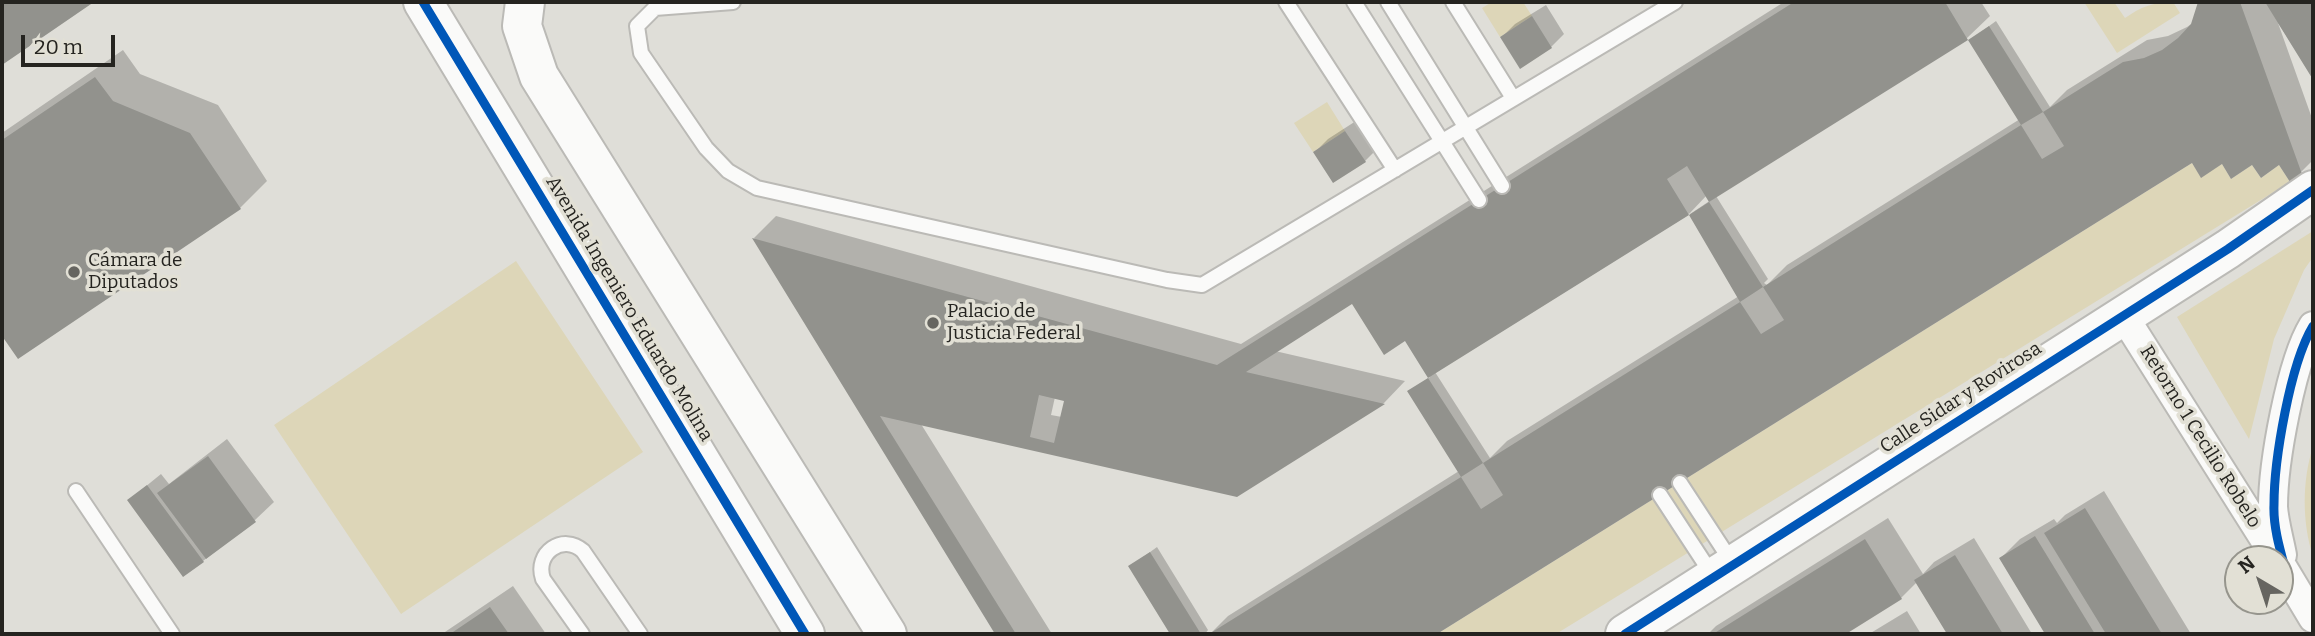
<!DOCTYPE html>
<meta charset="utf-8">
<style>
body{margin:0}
#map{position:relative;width:2315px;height:636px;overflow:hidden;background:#dfded8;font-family:Bitter,serif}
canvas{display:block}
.frame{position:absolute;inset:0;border:4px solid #252420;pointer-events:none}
.north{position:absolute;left:2224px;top:545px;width:70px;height:70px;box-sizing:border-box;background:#e2e0d5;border:2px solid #96958d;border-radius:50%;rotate:321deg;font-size:19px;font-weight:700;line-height:28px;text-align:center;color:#252420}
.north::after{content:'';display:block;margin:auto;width:24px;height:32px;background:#666560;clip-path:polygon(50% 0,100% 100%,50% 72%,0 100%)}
.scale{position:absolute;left:21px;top:35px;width:94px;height:32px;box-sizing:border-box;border:4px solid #252420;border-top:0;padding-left:9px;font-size:21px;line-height:24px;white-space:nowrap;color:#252420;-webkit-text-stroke:5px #e2e0d5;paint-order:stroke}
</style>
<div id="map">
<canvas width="2315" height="636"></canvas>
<div class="frame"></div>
<div class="north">N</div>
<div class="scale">20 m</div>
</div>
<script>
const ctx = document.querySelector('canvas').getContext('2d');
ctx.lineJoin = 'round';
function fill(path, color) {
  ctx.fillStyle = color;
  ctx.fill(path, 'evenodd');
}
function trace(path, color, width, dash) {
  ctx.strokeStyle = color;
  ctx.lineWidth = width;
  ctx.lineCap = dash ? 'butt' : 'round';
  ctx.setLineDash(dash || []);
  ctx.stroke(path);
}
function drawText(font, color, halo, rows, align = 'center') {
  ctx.font = font + ' Bitter,serif';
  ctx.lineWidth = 7;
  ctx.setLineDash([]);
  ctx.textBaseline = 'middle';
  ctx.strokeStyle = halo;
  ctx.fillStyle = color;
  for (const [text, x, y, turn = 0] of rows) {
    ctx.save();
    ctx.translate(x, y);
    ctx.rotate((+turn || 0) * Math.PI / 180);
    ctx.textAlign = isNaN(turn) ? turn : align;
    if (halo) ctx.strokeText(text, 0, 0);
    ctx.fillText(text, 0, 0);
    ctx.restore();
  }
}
const green = new Path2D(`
 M 1492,2 L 1523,2 L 1532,16 L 1500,37 L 1482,8 Z
 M 2084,2 L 2114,2 L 2125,18 C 2141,7 2153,2 2173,2 L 2180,13 L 2117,53 Z
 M 1327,102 L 1345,131 L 1313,152 L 1294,123 Z
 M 2192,163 L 2201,177 L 2222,164 L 2231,179 L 2252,165 L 2261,178 L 2279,165 L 2290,182 L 1556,634 L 1437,634 Z
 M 2313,231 L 2313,257 L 2304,270 L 2274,339 L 2249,439 L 2177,317 Z
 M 516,261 L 643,452 L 401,614 L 274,425 Z
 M 2313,447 L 2313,556 C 2302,523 2302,480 2313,447 Z`);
const shadow = new Path2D(`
 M 2,2 L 91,2 L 2,63 Z
 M 1784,2 L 1981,2 L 1990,16 L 1967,38 L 1716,196 L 1768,279 L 1764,283 L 1767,285 L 1787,265 L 2020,119 L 1970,40 L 1996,21 L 2050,107 L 2067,90 L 2147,40 L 2168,36 L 2187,27 L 2193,23 L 2199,2 L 2313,2 L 2312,75 L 2278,23 L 2313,121 L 2313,160 L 2301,172 L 2280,163 L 2193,161 L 1434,634 L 1210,634 L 1228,616 L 1459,471 L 1410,391 L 1430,377 L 1406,339 L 1353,302 L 1275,351 L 1405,381 L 1384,403 L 1237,495 L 921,424 L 1052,634 L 998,634 L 754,238 L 776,216 L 1241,344 ZM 1707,195 L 1711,200 L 1690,214 L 1739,296 L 1507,441 L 1490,458 L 1435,372 L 1690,213 ZM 1055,397 L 1066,399 L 1062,417 L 1051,415 Z
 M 1546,5 L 1564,34 L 1551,47 L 1520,67 L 1502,37 L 1515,24 Z
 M 123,50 L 140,74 L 218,105 L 267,181 L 240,208 L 18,357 L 2,332 L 2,133 Z
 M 1359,119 L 1378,148 L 1365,161 L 1315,152 L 1328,139 Z
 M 227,439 L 274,502 L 255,520 L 203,561 L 129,500 L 161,474 L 169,484 Z
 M 2104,491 L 2191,634 L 2047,634 L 2001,558 L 2020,539 L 2054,519 L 2057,523 L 2065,515 Z
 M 1888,518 L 1923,574 L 1934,562 L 1974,538 L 2032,634 L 1949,634 L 1917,582 L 1901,598 L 1843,634 L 1708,634 L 1716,626 Z
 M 1157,547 L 1208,630 L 1205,634 L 1172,634 L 1131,566 Z
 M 513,586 L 546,634 L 442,634 Z
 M 1907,611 L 1921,634 L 1869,634 Z`);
const building = new Path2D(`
 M 2,2 L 94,2 L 2,65 Z
 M 1794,2 L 1945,2 L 1968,40 L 1709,202 L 1687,166 L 1667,179 L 1689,215 L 1709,202 L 1763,287 L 1740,302 L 1689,215 L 1428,378 L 1405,341 L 1384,355 L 1352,304 L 1246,372 L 1385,404 L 1237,497 L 880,416 L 1016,634 L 995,634 L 752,238 L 1217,365 ZM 1039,395 L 1064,401 L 1054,443 L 1030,437 Z
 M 2198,2 L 2240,2 L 2302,174 L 2290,182 L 2279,165 L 2261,178 L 2252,165 L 2231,179 L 2222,164 L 2201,178 L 2192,163 L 1437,634 L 1209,634 L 1461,477 L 1481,509 L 1503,495 L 1483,463 L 1740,302 L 1761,334 L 1784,320 L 1763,287 L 2021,125 L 2042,159 L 2064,146 L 2043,112 L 2123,62 L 2144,58 L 2162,50 L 2178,38 L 2191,24 Z
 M 2265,2 L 2313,2 L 2313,76 L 2312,78 Z
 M 1532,16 L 1552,48 L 1520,69 L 1500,37 Z
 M 1989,26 L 2043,112 L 2021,125 L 1968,40 Z
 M 95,77 L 113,101 L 190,133 L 241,209 L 18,359 L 2,336 L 2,140 Z
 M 1345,131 L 1366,162 L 1333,183 L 1313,152 Z
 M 1428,378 L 1483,463 L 1461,477 L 1407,391 Z
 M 208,456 L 256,522 L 206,559 L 157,493 Z
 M 147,485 L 204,562 L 183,577 L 127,500 Z
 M 2085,508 L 2162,634 L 2106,634 L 2044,533 Z
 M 2035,536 L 2095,634 L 2045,634 L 1999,558 Z
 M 1865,539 L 1902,599 L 1846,634 L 1713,634 Z
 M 1150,552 L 1201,634 L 1170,634 L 1128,566 Z
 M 1955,555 L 2003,634 L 1947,634 L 1914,580 Z
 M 490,607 L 509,634 L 450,634 Z`);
const lane = new Path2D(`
 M 733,2 L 655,8 L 637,26 L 641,53 L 706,148 L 728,171 L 757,188 L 1167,280 L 1202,285 L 1675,2
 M 1286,2 L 1395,170
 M 1354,2 L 1479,200
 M 1388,2 L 1502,186
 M 1453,2 L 1513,98
 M 1680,483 L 1733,564
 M 76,491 L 172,634
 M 1660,495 L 1713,576
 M 582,634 L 543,579 C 534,553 563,533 583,551 L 640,634`);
const street = new Path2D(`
 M 2123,315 L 2277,559
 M 2282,555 C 2279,539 2274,522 2273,507 C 2273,463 2291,362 2313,326
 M 2280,563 L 2313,618`);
const secondary = new Path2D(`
 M 423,2 L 805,634
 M 525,2 L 522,26 L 539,76 L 887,634
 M 1625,634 L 2228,249 L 2313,190`);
const cycleway = new Path2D(`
 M 423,2 L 805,634
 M 2287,575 C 2281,553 2273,528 2274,505 C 2274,460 2290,364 2313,326
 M 1625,634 L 2228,249 L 2313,190`);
const markers = [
 [74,272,7,"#666560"],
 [933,323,7,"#666560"]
];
const poiNames = [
 ["Cámara de",88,261],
 ["Diputados",88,283],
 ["Palacio de",947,312],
 ["Justicia Federal",947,334]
];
const streetNames = [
 ["Avenida Ingeniero Eduardo Molina",629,309,59],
 ["Calle Sidar y Rovirosa",1961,398,-33],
 ["Retorno 1 Cecilio Robelo",2200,437,58]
];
fill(green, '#ddd6b8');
fill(shadow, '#0003');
fill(building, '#92928d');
trace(lane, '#bbbab6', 18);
trace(street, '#bbbab6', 32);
trace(secondary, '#bbbab6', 42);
trace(lane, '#fafaf9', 14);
trace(street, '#fafaf9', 28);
trace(secondary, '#fafaf9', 38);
trace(cycleway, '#0057b8', 9);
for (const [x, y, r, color] of markers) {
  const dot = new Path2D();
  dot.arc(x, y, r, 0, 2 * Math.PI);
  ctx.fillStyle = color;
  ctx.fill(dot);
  trace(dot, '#e2e0d5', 2.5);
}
drawText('19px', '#252420', '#e2e0d5', poiNames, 'left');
drawText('19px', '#252420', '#e2e0d5', streetNames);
</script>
